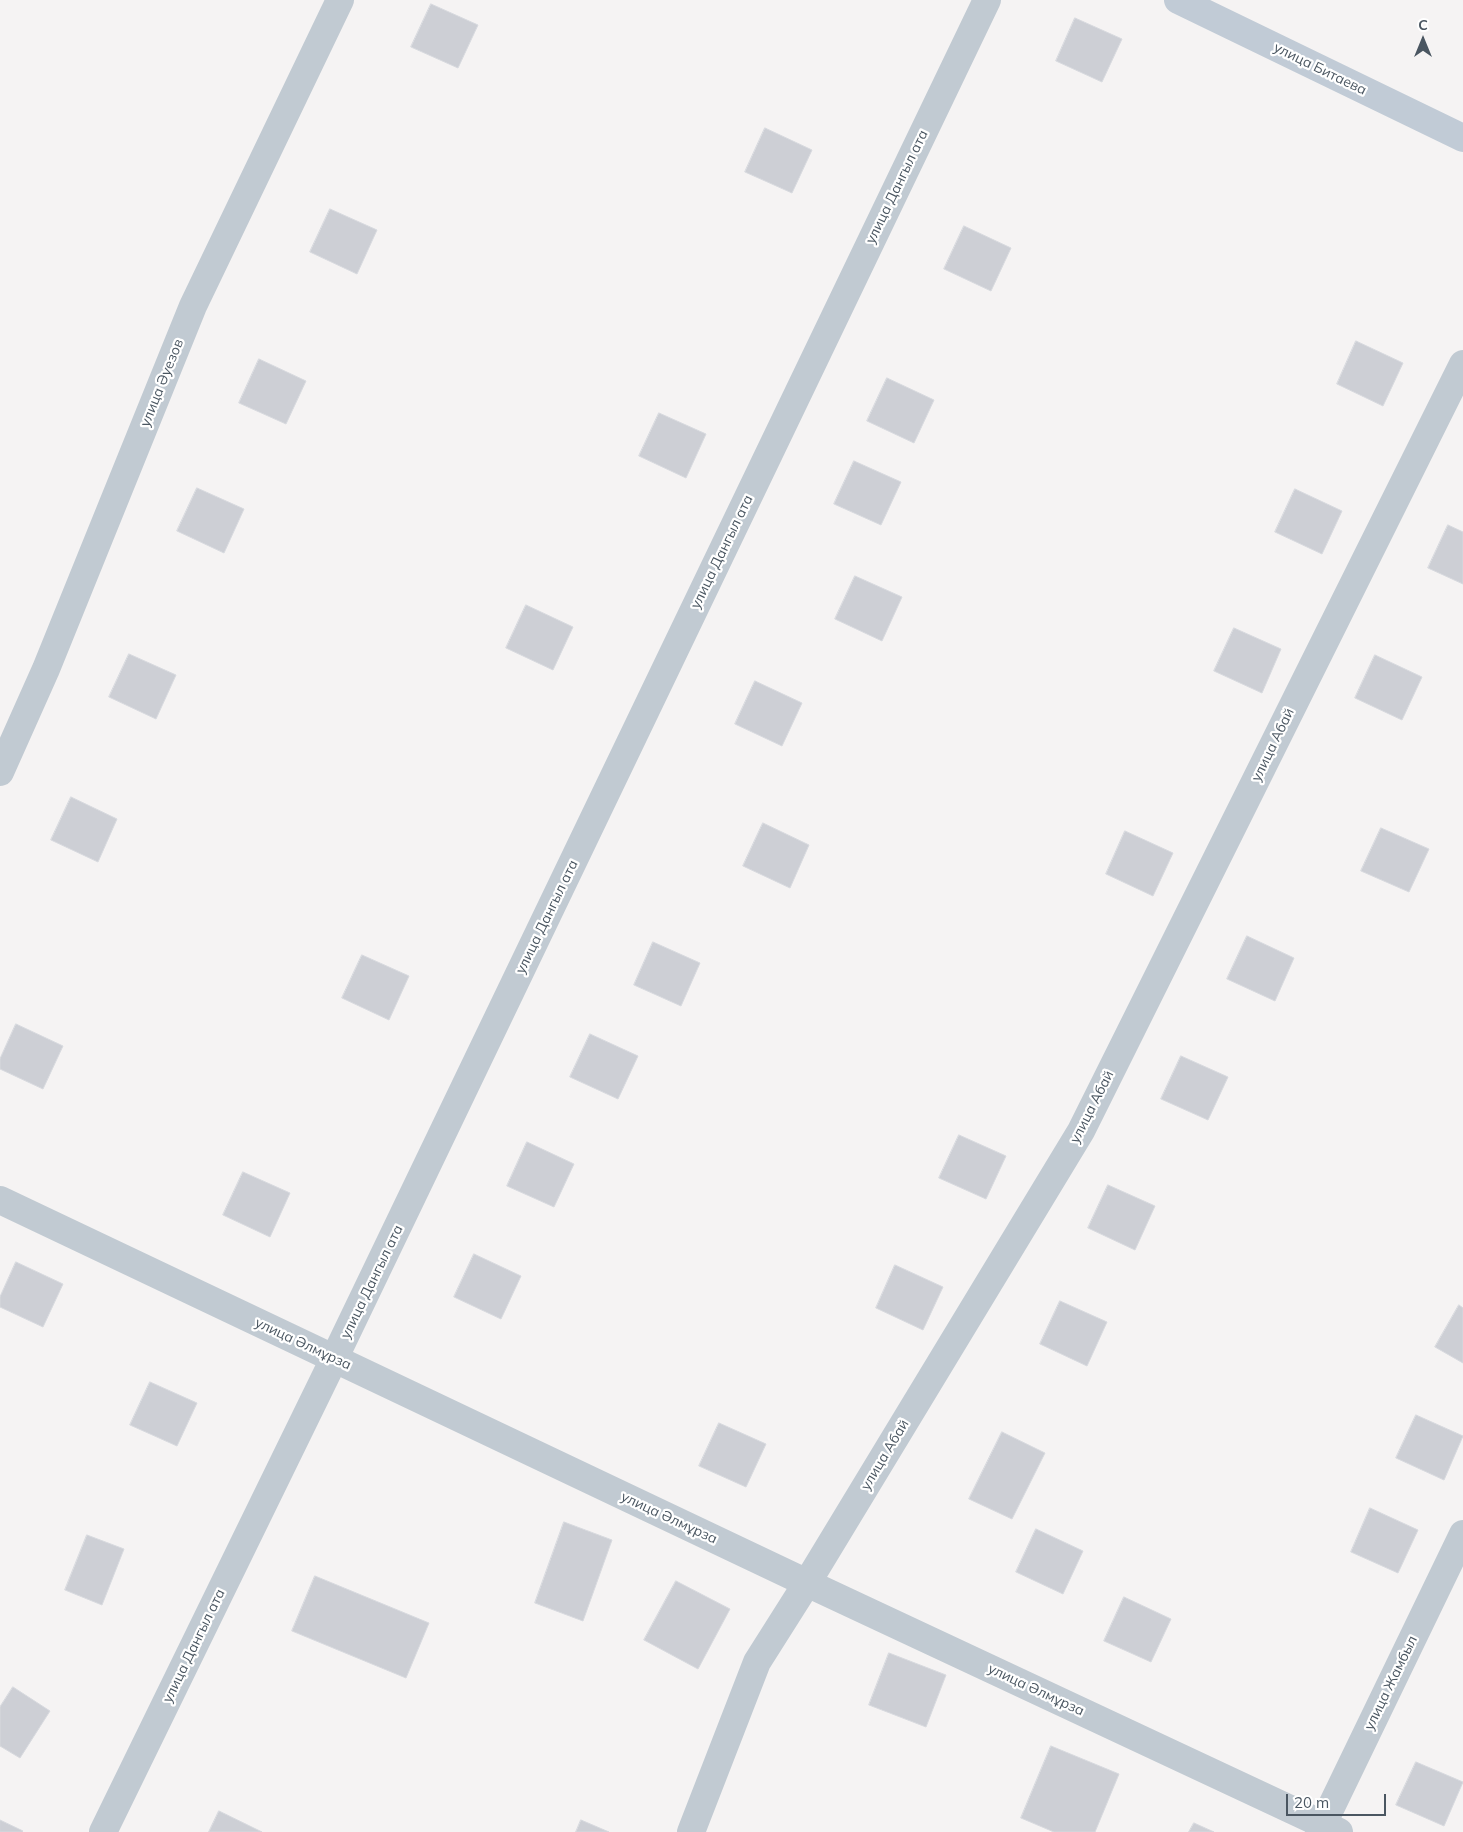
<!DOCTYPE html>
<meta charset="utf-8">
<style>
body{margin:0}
#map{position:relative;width:1463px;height:1832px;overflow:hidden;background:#f5f3f3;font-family:Mulish,sans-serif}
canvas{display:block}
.north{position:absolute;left:1398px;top:15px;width:50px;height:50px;-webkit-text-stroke:4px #fff;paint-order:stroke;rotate:0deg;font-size:14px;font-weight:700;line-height:20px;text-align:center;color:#4a5661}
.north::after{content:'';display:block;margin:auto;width:18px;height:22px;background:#4a5661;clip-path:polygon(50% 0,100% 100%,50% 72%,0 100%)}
.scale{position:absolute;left:1286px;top:1794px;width:100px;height:22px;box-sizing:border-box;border:2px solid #4a5661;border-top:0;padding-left:6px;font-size:15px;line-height:18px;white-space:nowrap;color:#4a5661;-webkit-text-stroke:4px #fff;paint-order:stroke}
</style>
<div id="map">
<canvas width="1463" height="1832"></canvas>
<div class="north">С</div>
<div class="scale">20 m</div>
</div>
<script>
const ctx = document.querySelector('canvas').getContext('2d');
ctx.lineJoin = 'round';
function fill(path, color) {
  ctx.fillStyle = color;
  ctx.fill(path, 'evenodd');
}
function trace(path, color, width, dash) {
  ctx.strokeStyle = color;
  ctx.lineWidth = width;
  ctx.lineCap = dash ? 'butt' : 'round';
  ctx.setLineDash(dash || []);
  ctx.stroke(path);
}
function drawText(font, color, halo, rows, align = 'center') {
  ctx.font = font + ' Mulish,sans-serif';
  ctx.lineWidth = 4.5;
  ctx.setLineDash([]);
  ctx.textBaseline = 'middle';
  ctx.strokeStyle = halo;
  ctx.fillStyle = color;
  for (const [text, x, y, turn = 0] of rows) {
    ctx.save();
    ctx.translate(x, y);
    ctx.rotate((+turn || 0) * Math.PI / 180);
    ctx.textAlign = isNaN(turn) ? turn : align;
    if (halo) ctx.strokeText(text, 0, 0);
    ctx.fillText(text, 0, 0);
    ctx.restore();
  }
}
const building = new Path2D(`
 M 431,4 L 478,25 L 458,68 L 411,47 Z
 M 1075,18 L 1122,39 L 1102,82 L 1056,61 Z
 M 765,128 L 812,150 L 792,193 L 745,172 Z
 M 330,209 L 377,230 L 357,274 L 310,252 Z
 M 964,226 L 1011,248 L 991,291 L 944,269 Z
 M 1356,341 L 1403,363 L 1383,406 L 1337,384 Z
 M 259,359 L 306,381 L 286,424 L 239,403 Z
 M 887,378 L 934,400 L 914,443 L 867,421 Z
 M 659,413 L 706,434 L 686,478 L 639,456 Z
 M 854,461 L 901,482 L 881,525 L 834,504 Z
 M 197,488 L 244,509 L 224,553 L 177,531 Z
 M 1295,489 L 1342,511 L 1322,554 L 1275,532 Z
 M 1448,525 L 1463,532 L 1463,584 L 1428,568 Z
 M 855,576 L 902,597 L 882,641 L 835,619 Z
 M 526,605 L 573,627 L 553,670 L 506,648 Z
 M 1234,628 L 1281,649 L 1262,693 L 1214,671 Z
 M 129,654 L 176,675 L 156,719 L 109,697 Z
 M 1375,655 L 1422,677 L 1402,720 L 1355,698 Z
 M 755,681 L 802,703 L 782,746 L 735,724 Z
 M 71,797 L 117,819 L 98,862 L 51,840 Z
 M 763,823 L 809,845 L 790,888 L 743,866 Z
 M 1381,828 L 1429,849 L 1409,892 L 1361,871 Z
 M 1125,831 L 1173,853 L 1153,896 L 1106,874 Z
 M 1247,936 L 1294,958 L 1275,1001 L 1227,979 Z
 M 653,942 L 700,963 L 681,1006 L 634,985 Z
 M 362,955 L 409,976 L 389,1020 L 342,998 Z
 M 16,1024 L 63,1046 L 43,1089 L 0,1069 L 0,1059 Z
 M 590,1034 L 638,1056 L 618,1099 L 570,1077 Z
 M 1181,1056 L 1228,1077 L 1208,1120 L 1161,1099 Z
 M 959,1135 L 1006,1156 L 986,1199 L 939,1178 Z
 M 527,1142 L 574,1164 L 554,1207 L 507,1186 Z
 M 243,1172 L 290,1193 L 270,1237 L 223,1215 Z
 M 1108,1185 L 1155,1206 L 1135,1250 L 1088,1228 Z
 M 474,1254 L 521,1276 L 501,1319 L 454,1297 Z
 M 16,1262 L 63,1284 L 43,1327 L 0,1307 L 0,1297 Z
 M 895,1265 L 943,1287 L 923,1330 L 876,1308 Z
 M 1060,1301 L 1107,1322 L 1087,1366 L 1040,1344 Z
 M 1459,1305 L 1463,1308 L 1463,1363 L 1435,1347 Z
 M 150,1382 L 197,1403 L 177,1446 L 130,1425 Z
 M 1416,1415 L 1463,1436 L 1444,1480 L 1396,1458 Z
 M 719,1423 L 766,1444 L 746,1487 L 699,1466 Z
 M 1002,1432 L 1045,1453 L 1012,1519 L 969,1499 Z
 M 1370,1508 L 1418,1530 L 1398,1573 L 1351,1552 Z
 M 564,1522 L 612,1540 L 583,1621 L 535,1603 Z
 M 1036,1529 L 1083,1551 L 1063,1594 L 1016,1572 Z
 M 87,1535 L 124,1549 L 102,1605 L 65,1590 Z
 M 315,1576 L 429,1623 L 406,1678 L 292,1631 Z
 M 676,1581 L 730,1609 L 698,1669 L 644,1640 Z
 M 1124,1597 L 1171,1619 L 1151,1662 L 1104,1641 Z
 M 889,1653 L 946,1675 L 926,1727 L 869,1705 Z
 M 13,1687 L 50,1711 L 20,1758 L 0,1746 L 0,1707 Z
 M 1051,1746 L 1119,1774 L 1095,1832 L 1054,1832 L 1021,1818 Z
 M 1416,1762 L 1463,1782 L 1444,1826 L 1396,1805 Z
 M 219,1811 L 262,1832 L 209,1832 Z
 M 0,1820 L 23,1831 L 22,1832 L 0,1832 Z
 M 581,1820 L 609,1832 L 576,1832 Z
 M 1194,1823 L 1214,1832 L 1189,1832 Z`);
const street = new Path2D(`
 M 0,772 L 46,669 L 193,306 L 340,0
 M 0,1200 L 807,1583 L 1339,1832
 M 103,1832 L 334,1359 L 987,0
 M 691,1832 L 757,1662 L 807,1583 L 1081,1131 L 1463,364
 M 1319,1832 L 1463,1534`);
const secondary = new Path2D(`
 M 1178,0 L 1463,138`);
const streetNames = [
 ["улица Битаева",1320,69,26],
 ["улица Дангыл ата",897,187,-64],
 ["улица Әуезов",162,383,-68],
 ["улица Дангыл ата",722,552,-64],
 ["улица Абай",1273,745,-64],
 ["улица Дангыл ата",547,917,-64],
 ["улица Абай",1092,1107,-63],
 ["улица Дангыл ата",372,1282,-64],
 ["улица Әлмұрза",303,1344,25],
 ["улица Абай",885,1455,-59],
 ["улица Әлмұрза",669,1518,25],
 ["улица Дангыл ата",194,1646,-64],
 ["улица Жамбыл",1391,1683,-64],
 ["улица Әлмұрза",1036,1690,25]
];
fill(building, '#cdcfd5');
trace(building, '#d7d9de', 1);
trace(street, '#c1cad2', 28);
trace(secondary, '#c1cbd6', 28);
drawText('14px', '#4a5661', '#fff', streetNames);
</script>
